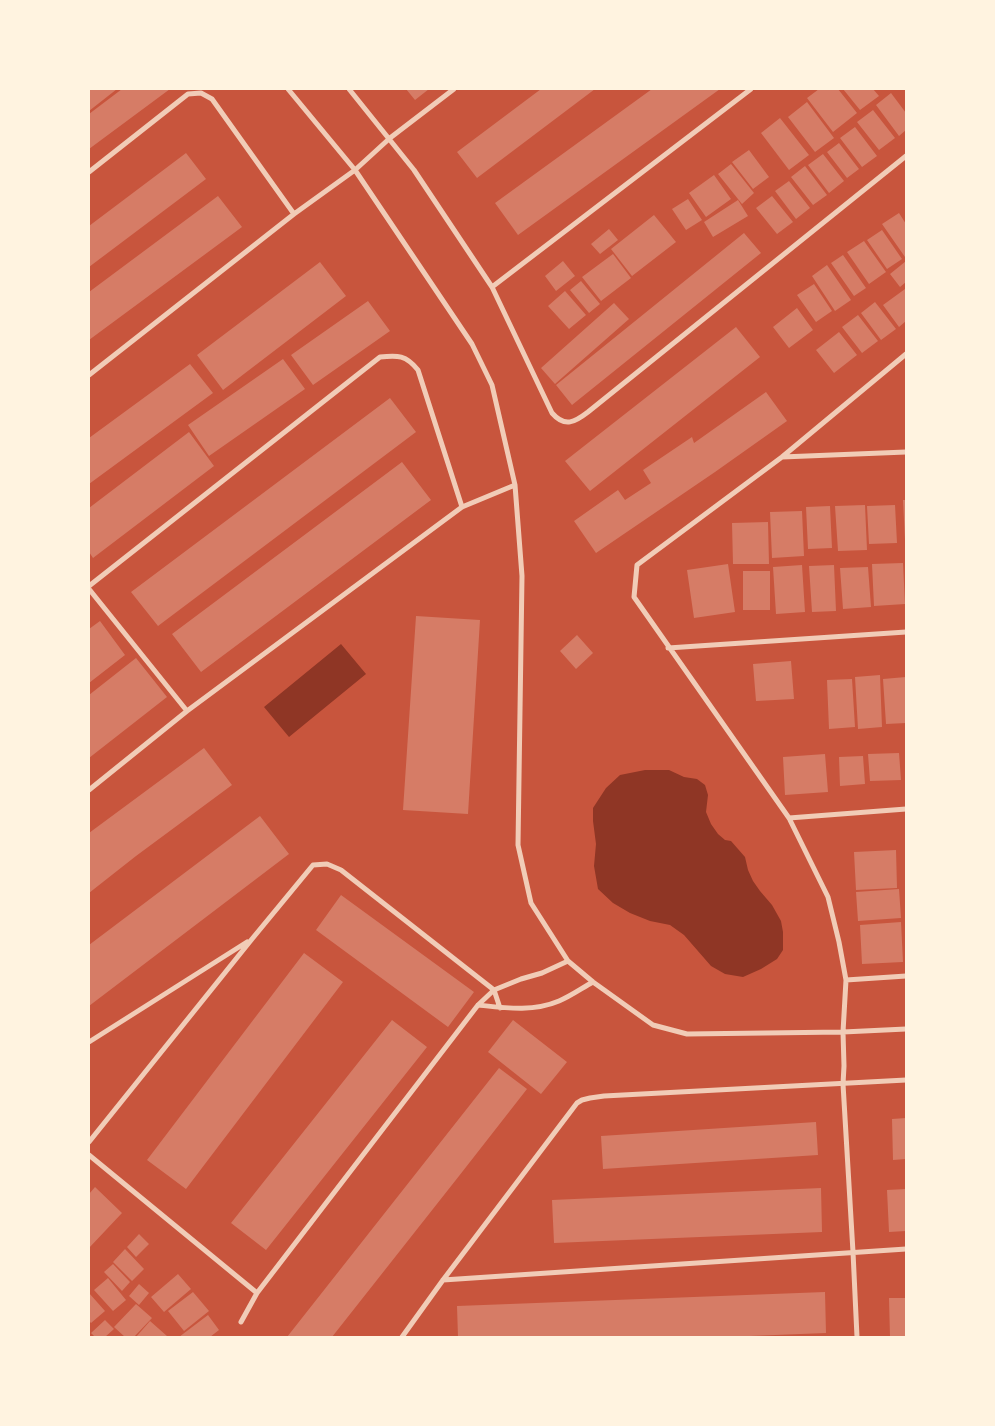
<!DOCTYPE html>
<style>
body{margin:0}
#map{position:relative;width:995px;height:1426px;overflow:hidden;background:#c8553d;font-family:Ubuntu,sans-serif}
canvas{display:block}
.frame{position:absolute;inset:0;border:90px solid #fff3e0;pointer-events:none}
</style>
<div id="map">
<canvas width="995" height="1426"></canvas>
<div class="frame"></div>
</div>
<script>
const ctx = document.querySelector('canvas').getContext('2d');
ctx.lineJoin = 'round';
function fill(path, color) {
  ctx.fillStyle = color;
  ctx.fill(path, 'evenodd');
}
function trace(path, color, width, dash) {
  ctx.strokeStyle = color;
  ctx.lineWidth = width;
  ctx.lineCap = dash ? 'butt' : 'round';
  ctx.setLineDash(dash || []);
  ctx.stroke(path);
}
const water = new Path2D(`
 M 341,644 L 366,674 L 289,737 L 264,707 Z
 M 645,770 L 669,770 L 684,777 L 697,779 L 705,785 L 708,795 L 706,812 L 711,824 L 718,834 L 725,840 L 731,841 L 745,857 L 748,870 L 753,881 L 760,891 L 772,905 L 781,921 L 783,932 L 783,950 L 777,959 L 761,969 L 743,977 L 725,974 L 711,966 L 684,935 L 670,925 L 650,921 L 630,913 L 613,903 L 598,889 L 594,866 L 596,844 L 593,821 L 593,808 L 606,788 L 620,775 Z`);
const building = new Path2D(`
 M 89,89 L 117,89 L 89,111 Z
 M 122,89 L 170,89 L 89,149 L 89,114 Z
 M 406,89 L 429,89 L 415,100 Z
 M 541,89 L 595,89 L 477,178 L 457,152 Z
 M 652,89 L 720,89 L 518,235 L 495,203 Z
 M 819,89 L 838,89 L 857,113 L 833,132 L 807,98 Z
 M 843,89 L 873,89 L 879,96 L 860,110 Z
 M 891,93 L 906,113 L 906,130 L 899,136 L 876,105 Z
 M 807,102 L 834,138 L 815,152 L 788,117 Z
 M 873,110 L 895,138 L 879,150 L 857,122 Z
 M 780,118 L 809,155 L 789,170 L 761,133 Z
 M 855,127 L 877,156 L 862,167 L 840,138 Z
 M 839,143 L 859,169 L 847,178 L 827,152 Z
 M 749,150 L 769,177 L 753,189 L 732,162 Z
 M 186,153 L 206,179 L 89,267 L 89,226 Z
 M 823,154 L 844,181 L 829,193 L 808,165 Z
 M 731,164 L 754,193 L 742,204 L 718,174 Z
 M 805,166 L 827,195 L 813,205 L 791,177 Z
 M 714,175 L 731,199 L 706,217 L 689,193 Z
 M 789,181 L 810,208 L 796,219 L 775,191 Z
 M 218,196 L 242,227 L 89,340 L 89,292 Z
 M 772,196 L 793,222 L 777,234 L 756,208 Z
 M 688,199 L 702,220 L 686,230 L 672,209 Z
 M 738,200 L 748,216 L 713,237 L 704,222 Z
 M 899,213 L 906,224 L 906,255 L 905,257 L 882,224 Z
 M 654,215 L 676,242 L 632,276 L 611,249 Z
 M 609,229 L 618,240 L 600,254 L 591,244 Z
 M 882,230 L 902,259 L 887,269 L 867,240 Z
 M 744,233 L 761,253 L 572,405 L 556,385 Z
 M 864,241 L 886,272 L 869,284 L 847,252 Z
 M 613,254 L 631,278 L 601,301 L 582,277 Z
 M 843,255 L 866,288 L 854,296 L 831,263 Z
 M 563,261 L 575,276 L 556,291 L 545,276 Z
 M 906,261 L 906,282 L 900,287 L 890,274 Z
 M 320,262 L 346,296 L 223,390 L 197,355 Z
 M 827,265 L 851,300 L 835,311 L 812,276 Z
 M 581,281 L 600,304 L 589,313 L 570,290 Z
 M 814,284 L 832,311 L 816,322 L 797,295 Z
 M 905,289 L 906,291 L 906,321 L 899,327 L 883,305 Z
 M 565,291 L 586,315 L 569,329 L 548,306 Z
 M 368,301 L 390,331 L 313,385 L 291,355 Z
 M 875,302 L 896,329 L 881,340 L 861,313 Z
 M 614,303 L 629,319 L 555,384 L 541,368 Z
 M 797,308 L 813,330 L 789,348 L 773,327 Z
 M 858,315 L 878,341 L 862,353 L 842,327 Z
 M 736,327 L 760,357 L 590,491 L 565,461 Z
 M 839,332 L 857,355 L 834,373 L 816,350 Z
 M 283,359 L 305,389 L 209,456 L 188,425 Z
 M 190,364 L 213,393 L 89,484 L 89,438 Z
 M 766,392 L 787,421 L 715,472 L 596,553 L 574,521 L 618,490 L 625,500 L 651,483 L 643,470 L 692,437 L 694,443 Z
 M 390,398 L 416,432 L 158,626 L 131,592 Z
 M 189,432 L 214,466 L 93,558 L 89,552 L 89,508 Z
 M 402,462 L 431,500 L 201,672 L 172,634 Z
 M 903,500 L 906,500 L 906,540 L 905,540 Z
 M 865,505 L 867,550 L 838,551 L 835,506 Z
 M 895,505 L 897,543 L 869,544 L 867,506 Z
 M 830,506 L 832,548 L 808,549 L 806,507 Z
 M 802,511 L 804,556 L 772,558 L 770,512 Z
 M 768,522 L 769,564 L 733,564 L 732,523 Z
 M 903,563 L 905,604 L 874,606 L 872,564 Z
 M 728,564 L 735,612 L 694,618 L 687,570 Z
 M 802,565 L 805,612 L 776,614 L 773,567 Z
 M 834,565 L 836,611 L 812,612 L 809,566 Z
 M 868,567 L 871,607 L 843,609 L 840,568 Z
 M 743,571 L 770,571 L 770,610 L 743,610 Z
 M 416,616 L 480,620 L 468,814 L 403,810 Z
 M 100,621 L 125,655 L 89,683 L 89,629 Z
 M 577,635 L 593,653 L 576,669 L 560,651 Z
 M 136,658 L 167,697 L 89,758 L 89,695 Z
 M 791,661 L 794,699 L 756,701 L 753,664 Z
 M 880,675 L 882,727 L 858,729 L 855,677 Z
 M 906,677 L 906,723 L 886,724 L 883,679 Z
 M 852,679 L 855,727 L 829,729 L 827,680 Z
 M 204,748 L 232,785 L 136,856 L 89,893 L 89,833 Z
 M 899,753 L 901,780 L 870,781 L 868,754 Z
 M 825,754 L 828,792 L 785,795 L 783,757 Z
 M 863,756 L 865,784 L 840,786 L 839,757 Z
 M 260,816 L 289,854 L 89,1006 L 89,945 Z
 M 896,850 L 897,888 L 856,890 L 854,852 Z
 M 899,889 L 901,918 L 858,921 L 856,892 Z
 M 341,895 L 474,992 L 448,1027 L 316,930 Z
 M 901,922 L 903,962 L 862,964 L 860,925 Z
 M 304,953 L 343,982 L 186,1189 L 147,1160 Z
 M 392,1020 L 427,1047 L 266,1250 L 231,1223 Z
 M 513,1020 L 567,1062 L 541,1094 L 488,1052 Z
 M 499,1068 L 527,1089 L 459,1176 L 332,1337 L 287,1337 Z
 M 906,1118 L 906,1159 L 893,1160 L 892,1119 Z
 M 816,1122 L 818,1155 L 603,1169 L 601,1136 Z
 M 95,1187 L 122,1213 L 89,1248 L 89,1194 Z
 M 821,1188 L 822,1232 L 554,1243 L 552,1200 Z
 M 906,1189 L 906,1231 L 889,1232 L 887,1190 Z
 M 139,1234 L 149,1244 L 136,1257 L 127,1247 Z
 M 125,1249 L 144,1269 L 132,1281 L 113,1262 Z
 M 113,1264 L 130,1282 L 122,1291 L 104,1272 Z
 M 178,1274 L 191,1289 L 164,1312 L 151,1297 Z
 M 108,1278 L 126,1300 L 113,1311 L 94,1290 Z
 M 139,1284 L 149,1293 L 139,1305 L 129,1296 Z
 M 193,1292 L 209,1311 L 184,1331 L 168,1311 Z
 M 825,1292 L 826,1333 L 725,1337 L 458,1337 L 457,1306 Z
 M 89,1293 L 105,1311 L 91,1323 L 89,1321 Z
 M 889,1298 L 906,1298 L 906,1337 L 890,1337 Z
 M 136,1304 L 152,1318 L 134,1337 L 125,1337 L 114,1327 Z
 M 208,1315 L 219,1330 L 210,1337 L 179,1337 Z
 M 105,1320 L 114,1329 L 105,1337 L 95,1337 L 91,1333 Z
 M 150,1321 L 167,1336 L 166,1337 L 136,1337 Z`);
const minor = new Path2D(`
 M 288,89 L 355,170 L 472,344 L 492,385 L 515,485 L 522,576 L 518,845 L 531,903 L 568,961 L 593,982 L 653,1025 L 687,1034 L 843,1032 L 906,1029
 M 349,89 L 414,170 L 492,287 L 552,413 C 565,428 575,422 588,412 L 906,156
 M 89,172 L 188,94 L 201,93 L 212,99 L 294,214
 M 492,287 L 751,89
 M 89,375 L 294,214 L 355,170 L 390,138 L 454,89
 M 782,457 L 906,452
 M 89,586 L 380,357 C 398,355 406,355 418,370 L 462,507
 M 89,589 L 187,711
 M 668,648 L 906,632
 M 89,790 L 187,711 L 462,507 L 515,485
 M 789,818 L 906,809
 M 846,980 L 906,976
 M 478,1005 C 506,1008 533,1012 559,1001 C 571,996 582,988 593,982
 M 89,1042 L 247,942
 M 89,1142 L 252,939 L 313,865 L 327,864 L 341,870 L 494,990 L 500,1008
 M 89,1155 L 257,1293
 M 443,1280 L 906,1249
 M 241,1322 L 257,1293 L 478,1005 L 494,990 L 521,979 L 542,973 L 568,961
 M 402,1337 L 443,1280 L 577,1103 L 582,1100 L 590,1098 L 604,1096 L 906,1080
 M 857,1337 L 853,1252 L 843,1084 L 844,1066 L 843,1032 L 846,980 L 839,942 L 828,897 L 789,818 L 634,597 L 637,565 L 782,457 L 906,354`);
fill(water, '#8f3625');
fill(building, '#d67c66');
trace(minor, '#f1ccb7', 5);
</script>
